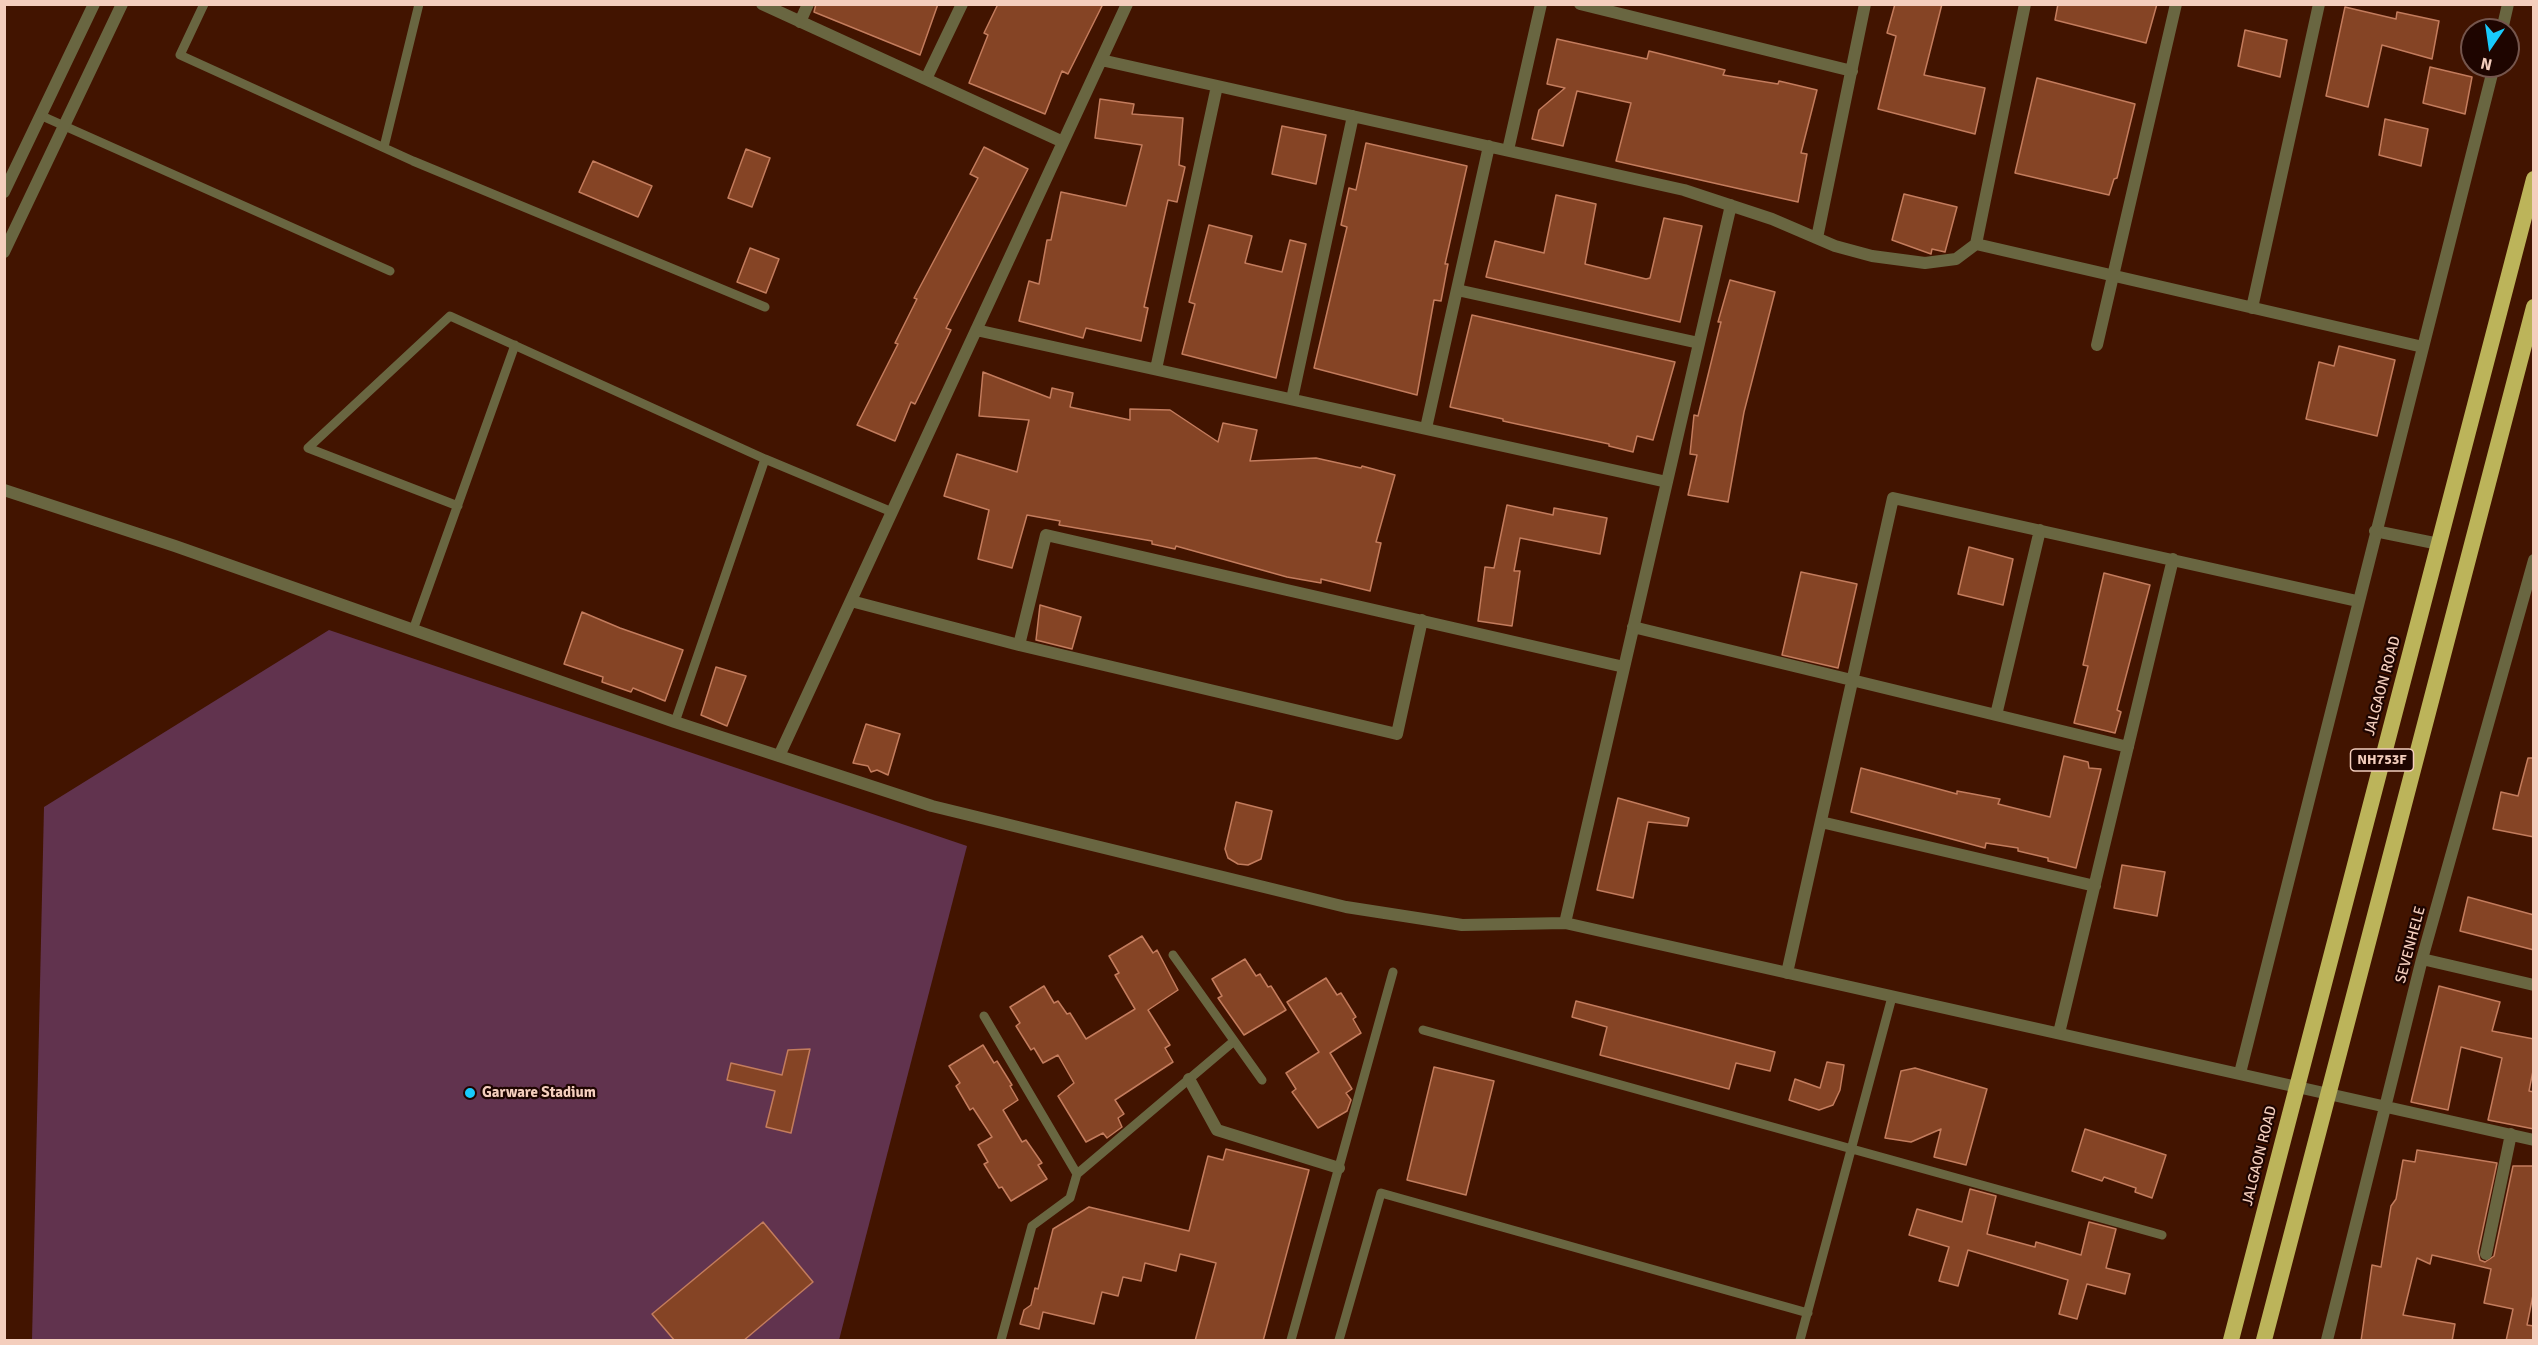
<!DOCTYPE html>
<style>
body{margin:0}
#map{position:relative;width:2538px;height:1345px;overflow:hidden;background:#421400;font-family:Signika,sans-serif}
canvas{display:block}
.frame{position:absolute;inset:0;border:6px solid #f4cebd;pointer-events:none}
.north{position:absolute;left:2460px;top:18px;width:60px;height:60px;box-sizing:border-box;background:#1e0500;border:2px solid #74554c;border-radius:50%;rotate:193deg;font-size:16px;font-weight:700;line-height:24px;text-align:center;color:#f4cebd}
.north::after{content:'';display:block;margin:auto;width:21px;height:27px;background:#18cafc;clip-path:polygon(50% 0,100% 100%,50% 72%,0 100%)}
</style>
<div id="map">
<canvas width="2538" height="1345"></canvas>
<div class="frame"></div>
<div class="north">N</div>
</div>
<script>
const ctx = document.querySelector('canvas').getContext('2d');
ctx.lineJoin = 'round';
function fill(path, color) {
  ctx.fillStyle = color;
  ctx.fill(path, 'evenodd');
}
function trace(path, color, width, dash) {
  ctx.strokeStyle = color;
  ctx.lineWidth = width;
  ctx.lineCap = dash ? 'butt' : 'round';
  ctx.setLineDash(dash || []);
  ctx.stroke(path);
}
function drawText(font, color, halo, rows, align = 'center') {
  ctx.font = font + ' Signika,sans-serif';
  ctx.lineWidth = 4.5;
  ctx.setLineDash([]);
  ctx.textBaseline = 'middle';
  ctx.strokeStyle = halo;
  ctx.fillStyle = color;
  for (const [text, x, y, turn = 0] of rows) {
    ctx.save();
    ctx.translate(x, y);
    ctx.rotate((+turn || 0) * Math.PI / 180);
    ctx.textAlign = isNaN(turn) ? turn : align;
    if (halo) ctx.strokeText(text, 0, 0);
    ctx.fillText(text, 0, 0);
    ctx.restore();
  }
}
const green = new Path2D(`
 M 329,630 L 967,846 L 839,1340 L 32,1340 L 44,807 Z`);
const building = new Path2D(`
 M 816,4 L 938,4 L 920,55 L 814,12 Z
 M 998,4 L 1103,4 L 1068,74 L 1062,71 L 1045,114 L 969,83 L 988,35 L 984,33 Z
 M 1895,4 L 1942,4 L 1924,75 L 1985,88 L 1975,134 L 1878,109 L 1896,36 L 1887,33 Z
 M 2058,4 L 2157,4 L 2146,43 L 2055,20 Z
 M 2345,7 L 2396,19 L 2397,12 L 2439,21 L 2432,59 L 2382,45 L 2368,107 L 2326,96 Z
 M 2245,30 L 2287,40 L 2280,77 L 2238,66 Z
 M 1557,39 L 1647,59 L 1649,51 L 1725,70 L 1723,75 L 1778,84 L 1779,81 L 1817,90 L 1801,153 L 1807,154 L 1798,202 L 1616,161 L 1631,103 L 1577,91 L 1563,146 L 1532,139 L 1539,110 L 1565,88 L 1547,84 Z
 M 2430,67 L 2472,77 L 2465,114 L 2423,103 Z
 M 2037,78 L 2135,104 L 2117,178 L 2114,179 L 2109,195 L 2015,173 Z
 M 1100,99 L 1134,104 L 1132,114 L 1183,118 L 1179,165 L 1185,167 L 1177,202 L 1168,200 L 1144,307 L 1148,308 L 1141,341 L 1086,328 L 1083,338 L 1019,321 L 1029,281 L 1039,284 L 1047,240 L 1051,240 L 1061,192 L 1126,206 L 1142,145 L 1095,138 Z
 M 2385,119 L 2428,129 L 2421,166 L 2379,155 Z
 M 1282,126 L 1326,135 L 1316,184 L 1272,174 Z
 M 1366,143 L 1467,166 L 1445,264 L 1448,264 L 1441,301 L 1434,300 L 1417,395 L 1314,368 L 1347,227 L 1341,225 L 1349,188 L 1356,190 Z
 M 984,147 L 1028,169 L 946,328 L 951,330 L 915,404 L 911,402 L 895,441 L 857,425 L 898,344 L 895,343 L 917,299 L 914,298 L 978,178 L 970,174 Z
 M 746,149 L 770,158 L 752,207 L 728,198 Z
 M 593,161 L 652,186 L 638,217 L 579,192 Z
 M 1904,194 L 1957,207 L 1945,252 L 1932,249 L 1931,254 L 1892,240 Z
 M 1556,195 L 1596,204 L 1585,264 L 1646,279 L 1650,278 L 1664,218 L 1702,226 L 1680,322 L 1486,277 L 1495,241 L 1544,253 Z
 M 1209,225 L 1252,236 L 1245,263 L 1282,272 L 1290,240 L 1306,244 L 1276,378 L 1182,354 L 1195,304 L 1189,302 Z
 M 750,248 L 779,259 L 766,293 L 737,282 Z
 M 1730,280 L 1775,292 L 1744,412 L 1728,502 L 1688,495 L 1697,455 L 1690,454 L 1694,415 L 1698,416 L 1721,322 L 1718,322 Z
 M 1472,315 L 1675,362 L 1653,440 L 1637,436 L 1633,452 L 1609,446 L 1609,444 L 1503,421 L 1503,419 L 1450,407 Z
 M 2339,346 L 2395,360 L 2377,436 L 2306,419 L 2319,362 L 2334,366 Z
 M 983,372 L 1050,398 L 1052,388 L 1073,393 L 1070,407 L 1130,420 L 1130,409 L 1170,410 L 1218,442 L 1223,423 L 1257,430 L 1250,461 L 1316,458 L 1361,468 L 1362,466 L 1395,475 L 1376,542 L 1381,543 L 1370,591 L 1321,579 L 1321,583 L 1287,577 L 1176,546 L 1175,549 L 1152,544 L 1152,541 L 1059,525 L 1060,521 L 1027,515 L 1012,568 L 978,559 L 989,510 L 944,496 L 957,454 L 1017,472 L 1029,420 L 979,416 Z
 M 1507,505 L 1553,515 L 1554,508 L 1607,518 L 1600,554 L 1520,538 L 1514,571 L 1520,571 L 1512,626 L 1478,621 L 1485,567 L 1494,568 Z
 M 1969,547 L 2013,559 L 2003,605 L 1958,594 Z
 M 1801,572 L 1857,584 L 1838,668 L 1782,655 Z
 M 2104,573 L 2150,585 L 2117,710 L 2121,712 L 2115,733 L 2074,723 L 2088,666 L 2083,665 Z
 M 1040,605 L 1081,617 L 1072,649 L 1036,640 Z
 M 582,612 L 620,628 L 683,650 L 665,701 L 633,688 L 631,692 L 602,682 L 603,677 L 564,664 Z
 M 716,667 L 746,676 L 727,726 L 701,715 Z
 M 866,724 L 900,734 L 888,775 L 877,770 L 871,772 L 868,766 L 853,763 Z
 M 2064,756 L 2088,762 L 2089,768 L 2101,769 L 2076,868 L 2048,861 L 2048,858 L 2018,851 L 2018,848 L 1986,843 L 1985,848 L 1851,812 L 1861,768 L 1957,794 L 1957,791 L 2000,799 L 1998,804 L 2050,817 Z
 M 2528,758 L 2534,758 L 2534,837 L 2493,829 L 2501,792 L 2518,796 Z
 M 1618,798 L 1689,818 L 1687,826 L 1648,822 L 1633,898 L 1597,890 Z
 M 1236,802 L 1272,811 L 1261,859 L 1248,865 L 1238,864 L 1228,858 L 1225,849 Z
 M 2122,865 L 2165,872 L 2157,916 L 2114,908 Z
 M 2468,897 L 2534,915 L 2534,950 L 2460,931 Z
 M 1142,936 L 1153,953 L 1157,950 L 1178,990 L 1148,1010 L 1170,1045 L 1165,1048 L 1173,1062 L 1115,1100 L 1124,1114 L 1118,1118 L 1122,1127 L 1107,1138 L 1103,1133 L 1086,1142 L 1058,1096 L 1074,1083 L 1058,1055 L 1043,1063 L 1034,1048 L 1031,1050 L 1016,1026 L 1020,1023 L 1010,1007 L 1044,986 L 1054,1003 L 1058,1001 L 1067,1014 L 1070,1013 L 1086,1039 L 1135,1009 L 1115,975 L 1119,973 L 1109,956 Z
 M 1245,959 L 1256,976 L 1260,974 L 1268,987 L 1271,986 L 1286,1010 L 1244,1035 L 1218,998 L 1222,996 L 1212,979 Z
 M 1326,978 L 1337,995 L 1341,993 L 1356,1017 L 1353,1019 L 1361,1033 L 1330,1053 L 1352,1089 L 1346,1093 L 1351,1100 L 1347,1111 L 1318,1128 L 1292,1092 L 1296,1089 L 1286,1073 L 1319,1052 L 1287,1002 Z
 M 2439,986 L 2500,1002 L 2492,1031 L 2534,1039 L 2534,1066 L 2529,1091 L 2534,1092 L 2534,1129 L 2488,1120 L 2502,1058 L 2461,1047 L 2448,1110 L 2411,1102 Z
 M 1576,1001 L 1775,1052 L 1770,1071 L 1736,1063 L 1729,1089 L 1600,1055 L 1607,1027 L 1572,1017 Z
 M 983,1045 L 994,1063 L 997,1061 L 1012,1085 L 1010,1086 L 1018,1100 L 1003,1110 L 1022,1142 L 1026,1140 L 1042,1163 L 1038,1165 L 1047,1179 L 1011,1201 L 1002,1187 L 999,1188 L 984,1164 L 988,1162 L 978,1145 L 992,1137 L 973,1108 L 970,1110 L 956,1086 L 960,1083 L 949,1066 Z
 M 810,1049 L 791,1133 L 766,1127 L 775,1091 L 727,1080 L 731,1063 L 782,1075 L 788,1050 Z
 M 1827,1062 L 1844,1065 L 1840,1090 L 1833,1105 L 1819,1110 L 1789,1100 L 1795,1079 L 1820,1088 Z
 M 1434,1067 L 1494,1081 L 1466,1195 L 1407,1180 Z
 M 1915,1068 L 1987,1089 L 1966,1165 L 1934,1157 L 1941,1129 L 1911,1142 L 1885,1138 L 1901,1071 Z
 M 2085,1129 L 2166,1155 L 2152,1198 L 2135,1192 L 2136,1188 L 2104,1177 L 2102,1181 L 2072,1171 Z
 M 1226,1149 L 1309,1170 L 1263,1341 L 1195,1341 L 1216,1263 L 1180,1254 L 1176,1271 L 1145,1263 L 1141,1281 L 1123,1277 L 1118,1296 L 1102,1292 L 1094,1324 L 1043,1312 L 1039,1329 L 1020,1324 L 1024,1310 L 1031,1305 L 1035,1288 L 1038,1289 L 1053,1229 L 1089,1207 L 1189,1231 L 1208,1156 L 1223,1160 Z
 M 2417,1150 L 2497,1163 L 2478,1252 L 2480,1260 L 2485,1262 L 2494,1256 L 2513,1166 L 2534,1166 L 2534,1290 L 2527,1325 L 2534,1326 L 2534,1341 L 2506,1341 L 2513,1309 L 2484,1303 L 2491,1269 L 2432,1255 L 2430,1264 L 2417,1258 L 2403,1315 L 2455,1324 L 2452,1341 L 2361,1341 L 2372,1265 L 2381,1267 L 2391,1206 L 2396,1199 L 2403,1160 L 2415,1162 Z
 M 1970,1189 L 1996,1196 L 1987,1234 L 2035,1247 L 2036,1242 L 2081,1255 L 2089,1222 L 2116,1229 L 2106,1268 L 2130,1274 L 2125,1294 L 2087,1284 L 2077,1319 L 2059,1314 L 2068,1280 L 1968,1250 L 1958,1286 L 1939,1281 L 1949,1247 L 1909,1235 L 1917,1209 L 1962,1222 Z
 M 763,1222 L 813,1282 L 743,1341 L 675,1341 L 652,1314 Z`);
const service = new Path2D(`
 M 204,4 L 180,55 L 413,161 L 765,307
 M 42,116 L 390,271
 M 384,147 L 419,4
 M 458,506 L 308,448 L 450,316 L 765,459 L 892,512
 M 413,630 L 515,345
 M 675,722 L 765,459
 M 1173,955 L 1262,1080
 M 984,1016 L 1077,1174
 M 1423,1030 L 2162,1235
 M 1001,1340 L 1032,1226 L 1070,1198 L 1077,1174 L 1234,1041
 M 1291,1340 L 1393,972
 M 1339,1340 L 1381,1193 L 1808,1313
 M 1800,1340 L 1892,997`);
const minor = new Path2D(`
 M 762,4 L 1063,142
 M 1580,4 L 1852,71
 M 800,22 L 808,4
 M 2502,30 L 2508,4
 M 1101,60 L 1684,190 L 1772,219 L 1835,246 L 1872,256 L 1925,263 L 1956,259 L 1976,244 L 2423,347
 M 926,79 L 962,4
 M 1508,150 L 1541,4
 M 1817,238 L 1865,4
 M 1976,244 L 2025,4
 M 1457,290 L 1699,343
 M 2252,308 L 2319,4
 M 976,330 L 1667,482
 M 2097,345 L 2176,4
 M 1156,369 L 1217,86
 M 1292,399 L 1353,116
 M 1426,428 L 1489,146
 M 4,490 L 175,546 L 675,722 L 932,806 L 1346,907 L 1462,925 L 1565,923 L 2534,1140
 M 2375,531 L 2439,544
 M 851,601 L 1019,645 L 1397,734 L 1422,620
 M 1633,627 L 2128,747
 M 1019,645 L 1046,535 L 1624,667
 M 1996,715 L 2040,530
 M 779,756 L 1127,4
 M 1821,822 L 2095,886
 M 1565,923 L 1731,205
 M 2422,959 L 2534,985
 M 1787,973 L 1893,498 L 2357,601
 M 2059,1033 L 2173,559
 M 2240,1073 L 2494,66
 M 1189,1079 L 1217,1130 L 1339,1168
 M 2486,1254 L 2511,1134
 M 2327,1340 L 2422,959 L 2534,560`);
const tertiary = new Path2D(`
 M 4,192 L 94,4
 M 4,252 L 122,4`);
const trunk = new Path2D(`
 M 2231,1340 L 2534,179
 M 2264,1340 L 2534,307`);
const markers = [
 [470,1093,6,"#18cafc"]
];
const shields = [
 [2382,760,63]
];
const shieldNames = [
 ["NH753F",2382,760]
];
const streetNames = [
 ["JALGAON ROAD",2383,686,-75],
 ["SEVENHELE",2411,945,-75],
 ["JALGAON ROAD",2260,1156,-76]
];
const poiNames = [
 ["Garware Stadium",482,1093]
];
fill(green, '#61334e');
fill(building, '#854425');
trace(building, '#c37c5d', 1.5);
trace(service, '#696641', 9);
trace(minor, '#696641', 12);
trace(tertiary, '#696641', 12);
trace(trunk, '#bcb45a', 16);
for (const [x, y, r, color] of markers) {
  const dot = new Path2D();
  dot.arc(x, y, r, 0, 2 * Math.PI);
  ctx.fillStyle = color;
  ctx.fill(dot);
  trace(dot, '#1e0500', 2);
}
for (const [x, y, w] of shields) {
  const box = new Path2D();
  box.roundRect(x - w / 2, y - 11, w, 22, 4.5);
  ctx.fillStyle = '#1e0500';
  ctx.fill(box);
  trace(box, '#f4cebd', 1.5);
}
drawText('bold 14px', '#f4cebd', null, shieldNames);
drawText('15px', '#f4cebd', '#1e0500', streetNames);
drawText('bold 15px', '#f4cebd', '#1e0500', poiNames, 'left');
</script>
